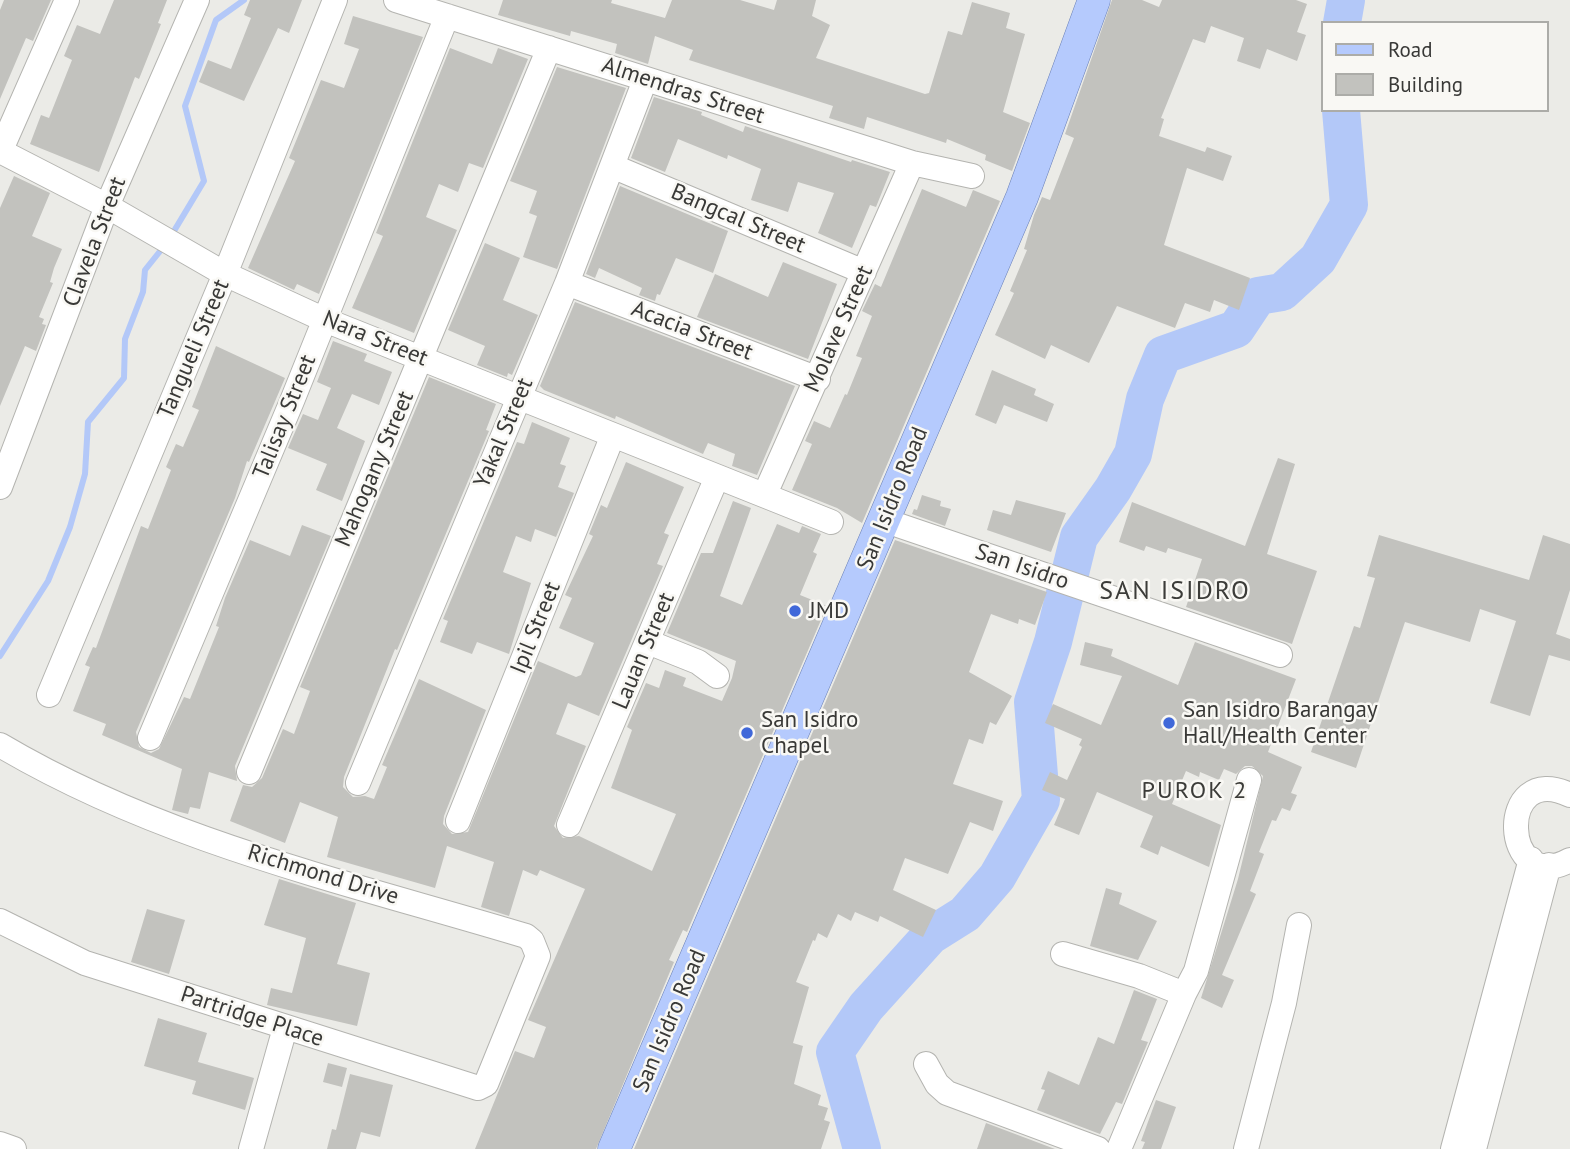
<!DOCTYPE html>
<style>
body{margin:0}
#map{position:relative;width:1570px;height:1149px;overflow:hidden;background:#ebebe7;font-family:"PT Sans",sans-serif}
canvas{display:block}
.legend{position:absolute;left:1321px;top:21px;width:228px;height:91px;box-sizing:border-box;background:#f9f8f4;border:2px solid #acaca8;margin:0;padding:9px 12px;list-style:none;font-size:21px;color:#393937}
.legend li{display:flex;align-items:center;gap:14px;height:35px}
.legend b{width:35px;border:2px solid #acaca8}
</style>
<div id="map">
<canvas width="1570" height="1149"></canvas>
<ul class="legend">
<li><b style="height:9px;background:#b5cafd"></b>Road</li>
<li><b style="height:19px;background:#c2c2be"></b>Building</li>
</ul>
</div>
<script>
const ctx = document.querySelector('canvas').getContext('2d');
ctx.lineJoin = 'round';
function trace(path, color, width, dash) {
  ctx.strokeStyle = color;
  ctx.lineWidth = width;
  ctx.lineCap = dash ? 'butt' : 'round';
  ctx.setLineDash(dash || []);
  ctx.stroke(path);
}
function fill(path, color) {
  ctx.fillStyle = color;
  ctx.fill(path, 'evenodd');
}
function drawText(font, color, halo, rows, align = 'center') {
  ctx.font = font + ' "PT Sans",sans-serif';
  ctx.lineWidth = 5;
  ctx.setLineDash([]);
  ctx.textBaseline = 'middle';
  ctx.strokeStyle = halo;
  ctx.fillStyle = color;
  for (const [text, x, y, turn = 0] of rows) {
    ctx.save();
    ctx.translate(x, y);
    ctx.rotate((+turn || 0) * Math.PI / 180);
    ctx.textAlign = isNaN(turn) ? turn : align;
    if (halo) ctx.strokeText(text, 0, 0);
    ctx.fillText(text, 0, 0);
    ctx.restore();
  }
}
const stream = new Path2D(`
 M 171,236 L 204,181 L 185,106 L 216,20 L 244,0
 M 0,656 L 48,581 L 70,527 L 85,474 L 88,422 L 124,378 L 125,339 L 143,292 L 145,270 L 165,245`);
const river = new Path2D(`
 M 1342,23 L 1346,0
 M 862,1149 L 835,1052 L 866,1007 L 930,936 L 965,914 L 997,877 L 1041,800 L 1033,702 L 1053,642 L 1079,537 L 1113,489 L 1133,454 L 1145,399 L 1163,355 L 1236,329 L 1258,296 L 1282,292 L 1318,259 L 1349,205 L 1341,110`);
const building = new Path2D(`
 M 4,0 L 51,0 L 33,41 L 26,38 L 0,99 L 0,10 Z
 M 114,0 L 167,0 L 158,23 L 161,24 L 139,79 L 135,77 L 99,172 L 30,144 L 41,115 L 49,118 L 72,60 L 64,56 L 77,25 L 100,34 Z
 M 250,0 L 302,0 L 289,33 L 278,28 L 244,101 L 199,82 L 208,60 L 231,69 L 251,18 L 244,15 Z
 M 503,0 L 612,0 L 611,3 L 665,18 L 672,0 L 740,0 L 774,10 L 777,0 L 816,0 L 812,16 L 830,25 L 816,58 L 925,94 L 929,93 L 948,31 L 962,35 L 972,2 L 1010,13 L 1006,28 L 1025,34 L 1003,112 L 1030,123 L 1012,171 L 985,160 L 986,155 L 947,139 L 946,143 L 867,117 L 864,129 L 829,118 L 833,106 L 689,60 L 693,50 L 655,36 L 648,64 L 615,53 L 617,44 L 571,31 L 570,36 L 498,15 Z
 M 1112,0 L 1142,0 L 1159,7 L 1162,0 L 1296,0 L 1307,4 L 1297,32 L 1306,35 L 1297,61 L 1267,49 L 1260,69 L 1237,61 L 1244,38 L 1211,26 L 1205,43 L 1193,39 L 1161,118 L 1164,119 L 1159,136 L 1205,152 L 1207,147 L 1232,156 L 1223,181 L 1187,168 L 1164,245 L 1250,278 L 1239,310 L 1214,300 L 1210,312 L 1185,303 L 1175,328 L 1117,306 L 1089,363 L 1051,345 L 1045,359 L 995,335 L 1014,293 L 1010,291 L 1027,250 L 1024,249 L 1034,215 L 1042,197 L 1050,200 L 1074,138 L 1065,134 Z
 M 353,16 L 423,37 L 319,294 L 297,284 L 294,290 L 248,268 L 295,161 L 289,158 L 321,80 L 344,88 L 359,49 L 344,44 Z
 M 450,48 L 492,64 L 498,48 L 528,59 L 483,168 L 469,163 L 458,192 L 439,184 L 426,217 L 457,230 L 414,333 L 352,308 L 383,236 L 376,233 Z
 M 557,67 L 626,88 L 557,269 L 523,257 L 537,216 L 529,213 L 537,191 L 510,181 Z
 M 654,97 L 702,112 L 701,115 L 743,132 L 745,126 L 851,162 L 852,160 L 890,172 L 876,207 L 870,205 L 852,248 L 818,233 L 834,193 L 798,182 L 788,212 L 751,200 L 761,169 L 728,155 L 727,159 L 678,139 L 665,172 L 631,158 Z
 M 14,176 L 50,193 L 32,236 L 62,249 L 54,268 L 50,282 L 53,283 L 39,317 L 44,319 L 42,324 L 46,325 L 36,351 L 25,346 L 0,406 L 0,208 Z
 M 620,186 L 728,231 L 713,273 L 676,258 L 660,295 L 657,294 L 655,301 L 639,295 L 642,288 L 599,268 L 595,278 L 586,274 Z
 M 922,189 L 966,207 L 973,190 L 1000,201 L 862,523 L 837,508 L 792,490 L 812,444 L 805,441 L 814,421 L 830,428 L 845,394 L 847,395 L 862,358 L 856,356 L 872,316 L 862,311 L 875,284 L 881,287 Z
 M 485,243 L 520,258 L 503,300 L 538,315 L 512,375 L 508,373 L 507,377 L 477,365 L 485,346 L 448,330 Z
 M 783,262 L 837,284 L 808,359 L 697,317 L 715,274 L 768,297 Z
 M 575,302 L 795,386 L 757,475 L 732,466 L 735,454 L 708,443 L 703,454 L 616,416 L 615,419 L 544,390 L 540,386 Z
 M 333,341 L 367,354 L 364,361 L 392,372 L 379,405 L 352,394 L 337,428 L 365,441 L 342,501 L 316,490 L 327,464 L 288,448 L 303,414 L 318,420 L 331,388 L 317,382 Z
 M 216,346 L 285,378 L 249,462 L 247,461 L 235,498 L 136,732 L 139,747 L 151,753 L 159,749 L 184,697 L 190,699 L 219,627 L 216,626 L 225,598 L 250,540 L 290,556 L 302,525 L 331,536 L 235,766 L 237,781 L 209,772 L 200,809 L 190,807 L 188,814 L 172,810 L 182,769 L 102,735 L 106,724 L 73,711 L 90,667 L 85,665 L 93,647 L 96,648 L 141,526 L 148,529 L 171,470 L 166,467 L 176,444 L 183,447 L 199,410 L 192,407 Z
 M 992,370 L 1036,389 L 1034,395 L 1054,404 L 1047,422 L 1004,405 L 996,424 L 975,415 Z
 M 429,377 L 496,404 L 486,430 L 489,431 L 397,650 L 395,649 L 344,777 L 343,787 L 353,797 L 365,796 L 374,799 L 387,767 L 382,765 L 419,679 L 486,710 L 444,816 L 443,824 L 452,834 L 468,832 L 538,661 L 576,677 L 581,675 L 594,643 L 559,628 L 572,598 L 565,595 L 593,536 L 589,534 L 601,505 L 607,508 L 626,462 L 684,487 L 664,533 L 669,535 L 657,564 L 663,566 L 599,716 L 568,703 L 556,734 L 586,746 L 554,826 L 563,838 L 579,836 L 652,871 L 676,814 L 611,788 L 632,730 L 627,727 L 646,683 L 659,688 L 665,670 L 686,678 L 683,686 L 722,701 L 732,678 L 736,661 L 667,633 L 701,553 L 713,553 L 733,501 L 751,508 L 720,596 L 742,605 L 777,524 L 799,533 L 802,526 L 821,534 L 813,552 L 817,554 L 800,595 L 827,606 L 687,932 L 683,930 L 669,960 L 674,962 L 596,1149 L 475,1149 L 515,1051 L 534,1058 L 546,1027 L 528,1020 L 585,889 L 540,870 L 537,876 L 523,870 L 509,916 L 481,907 L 494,862 L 447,846 L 435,888 L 327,857 L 338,817 L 300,802 L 285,843 L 230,821 L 243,785 L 252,787 L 262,778 L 283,729 L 294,734 L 310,691 L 300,687 Z
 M 532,422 L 570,438 L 560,464 L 566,466 L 558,487 L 574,493 L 556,537 L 535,529 L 531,542 L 516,536 L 503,572 L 531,583 L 509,654 L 477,642 L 472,654 L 440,642 L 448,621 L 443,619 L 517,442 L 524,444 Z
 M 1278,458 L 1295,464 L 1267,554 L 1317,571 L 1292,644 L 1186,607 L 1202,559 L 1168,548 L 1166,553 L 1146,546 L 1144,551 L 1119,542 L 1132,502 L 1245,546 Z
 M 922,495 L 941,501 L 940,506 L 951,509 L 945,526 L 912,514 L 914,509 L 917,510 Z
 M 1016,500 L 1066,513 L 1051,552 L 987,530 L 993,510 L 1011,515 Z
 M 1379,535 L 1529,580 L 1543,535 L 1570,544 L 1570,590 L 1556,634 L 1570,639 L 1570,661 L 1549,655 L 1530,716 L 1490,703 L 1516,621 L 1480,609 L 1470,642 L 1405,622 L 1356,768 L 1311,752 L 1354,626 L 1360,628 L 1375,578 L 1367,576 Z
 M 895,540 L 1047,592 L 1035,625 L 1019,619 L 1018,624 L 991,614 L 969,672 L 1012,696 L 996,725 L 990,722 L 983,744 L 969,739 L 953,784 L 1003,801 L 993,831 L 970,822 L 948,874 L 905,858 L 893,890 L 936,910 L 923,937 L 880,916 L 878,922 L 855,912 L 851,921 L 838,914 L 827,938 L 818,933 L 815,941 L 813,940 L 796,982 L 809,987 L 793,1043 L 803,1046 L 794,1084 L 821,1095 L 818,1105 L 828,1108 L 824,1120 L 830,1122 L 821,1149 L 634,1149 Z
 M 1085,642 L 1113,649 L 1111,656 L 1178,685 L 1195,642 L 1296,679 L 1268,752 L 1302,767 L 1291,793 L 1297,795 L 1290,811 L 1282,808 L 1276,821 L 1272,820 L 1259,852 L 1264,854 L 1250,891 L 1256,894 L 1222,975 L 1234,980 L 1222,1008 L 1201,998 L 1238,879 L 1263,776 L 1252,766 L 1245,766 L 1236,774 L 1224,769 L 1219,780 L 1200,772 L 1199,777 L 1186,771 L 1172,804 L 1221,825 L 1209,867 L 1161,846 L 1158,855 L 1140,847 L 1153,816 L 1097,792 L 1079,835 L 1054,825 L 1065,799 L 1042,790 L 1050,772 L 1067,780 L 1082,747 L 1079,745 L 1082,739 L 1045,723 L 1053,704 L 1101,725 L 1122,676 L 1080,665 Z
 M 279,879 L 356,903 L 337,964 L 370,973 L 357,1026 L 267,1005 L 271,988 L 292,993 L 306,938 L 264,925 Z
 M 1106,888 L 1122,893 L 1119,904 L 1157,921 L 1138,960 L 1090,946 Z
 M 147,909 L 185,920 L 169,974 L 131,962 Z
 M 1134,990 L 1157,999 L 1141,1040 L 1148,1042 L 1122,1104 L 1116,1102 L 1100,1134 L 1037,1110 L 1045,1090 L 1041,1089 L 1048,1071 L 1079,1085 L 1098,1037 L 1114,1044 Z
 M 158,1018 L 207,1033 L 198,1062 L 254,1078 L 245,1110 L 192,1094 L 196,1081 L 144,1066 Z
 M 328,1063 L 347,1068 L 342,1087 L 323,1082 Z
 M 350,1074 L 393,1085 L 380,1137 L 361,1132 L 356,1149 L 327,1149 L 332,1129 L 336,1130 Z
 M 1156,1100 L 1176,1107 L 1161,1149 L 1142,1149 L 1145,1142 L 1141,1141 Z
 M 986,1123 L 1055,1149 L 977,1149 Z`);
const minor = new Path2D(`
 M 396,0 L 912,163 L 972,176
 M 0,151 L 107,206 L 225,274 L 325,320 L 831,522
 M 0,152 L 67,0
 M 612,166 L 864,272
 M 567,283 L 818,379
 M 0,487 L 107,206 L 197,0
 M 765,494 L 912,163
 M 883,520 L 1280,655
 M 648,642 L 698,662 L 717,676
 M 49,695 L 225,274 L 335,0
 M 150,738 L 292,401 L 447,16
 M 0,745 C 162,841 347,882 526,936 L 532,941 L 538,956 L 486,1084 L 478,1088 L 85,963 L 0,921
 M 249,772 L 549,48
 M 358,783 L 567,283 L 645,80
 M 1570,795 C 1495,759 1501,898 1570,860
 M 458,821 L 613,435
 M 569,825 L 717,477
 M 1063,954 L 1139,976 L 1184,994
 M 926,1064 L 937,1084 L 947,1093 L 1098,1149
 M 0,1144 L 14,1149
 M 251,1149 L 285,1028
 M 1119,1149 L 1184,994 L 1196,971 L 1249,780
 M 1246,1149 L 1284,1003 L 1299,925
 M 1453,1149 L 1531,859
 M 1474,1149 L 1549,865`);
const major = new Path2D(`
 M 614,1149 L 1022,197 L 1094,0`);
const markers = [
 [795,611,7,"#4068d9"],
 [1169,723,7,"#4068d9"],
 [747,733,7,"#4068d9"]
];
const streetNames = [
 ["Almendras Street",683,91,18],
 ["Bangcal Street",738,219,23],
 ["Clavela Street",95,242,-69],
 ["Molave Street",839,329,-66],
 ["Acacia Street",692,331,21],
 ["Nara Street",375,339,22],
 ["Tangueli Street",194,349,-67],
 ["Talisay Street",285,417,-68],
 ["Yakal Street",504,433,-67],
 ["Mahogany Street",375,469,-67],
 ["San Isidro Road",893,499,-68],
 ["San Isidro",1022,567,19],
 ["Ipil Street",536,628,-68],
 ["Lauan Street",644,651,-67],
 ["Richmond Drive",323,875,17],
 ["Partridge Place",252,1017,18],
 ["San Isidro Road",670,1021,-67]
];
const poiNames = [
 ["JMD",809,611],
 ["San Isidro Barangay",1183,710],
 ["Hall/Health Center",1183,736],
 ["San Isidro",761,720],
 ["Chapel",761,746]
];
const neighbourhoodNames = [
 ["PUROK 2",1195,791]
];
const quarterNames = [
 ["SAN ISIDRO",1175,592]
];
trace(stream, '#b3c8f8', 6);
trace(river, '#b3c8f8', 38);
fill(building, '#c2c2be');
trace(minor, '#b4b4b0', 26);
trace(major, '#6a80b7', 33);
trace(minor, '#fff', 24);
trace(major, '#b5cafd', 32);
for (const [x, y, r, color] of markers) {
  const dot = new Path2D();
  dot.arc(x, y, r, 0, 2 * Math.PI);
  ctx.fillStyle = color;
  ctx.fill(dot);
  trace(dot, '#f9f8f4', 2.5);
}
drawText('23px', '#393937', '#f9f8f4', streetNames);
drawText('23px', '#393937', '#f9f8f4', poiNames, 'left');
ctx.letterSpacing = '2px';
drawText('24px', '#3c3c39', '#f9f8f4', neighbourhoodNames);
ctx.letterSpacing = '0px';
ctx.letterSpacing = '2px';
drawText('26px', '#3c3c39', '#f9f8f4', quarterNames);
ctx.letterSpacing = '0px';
</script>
